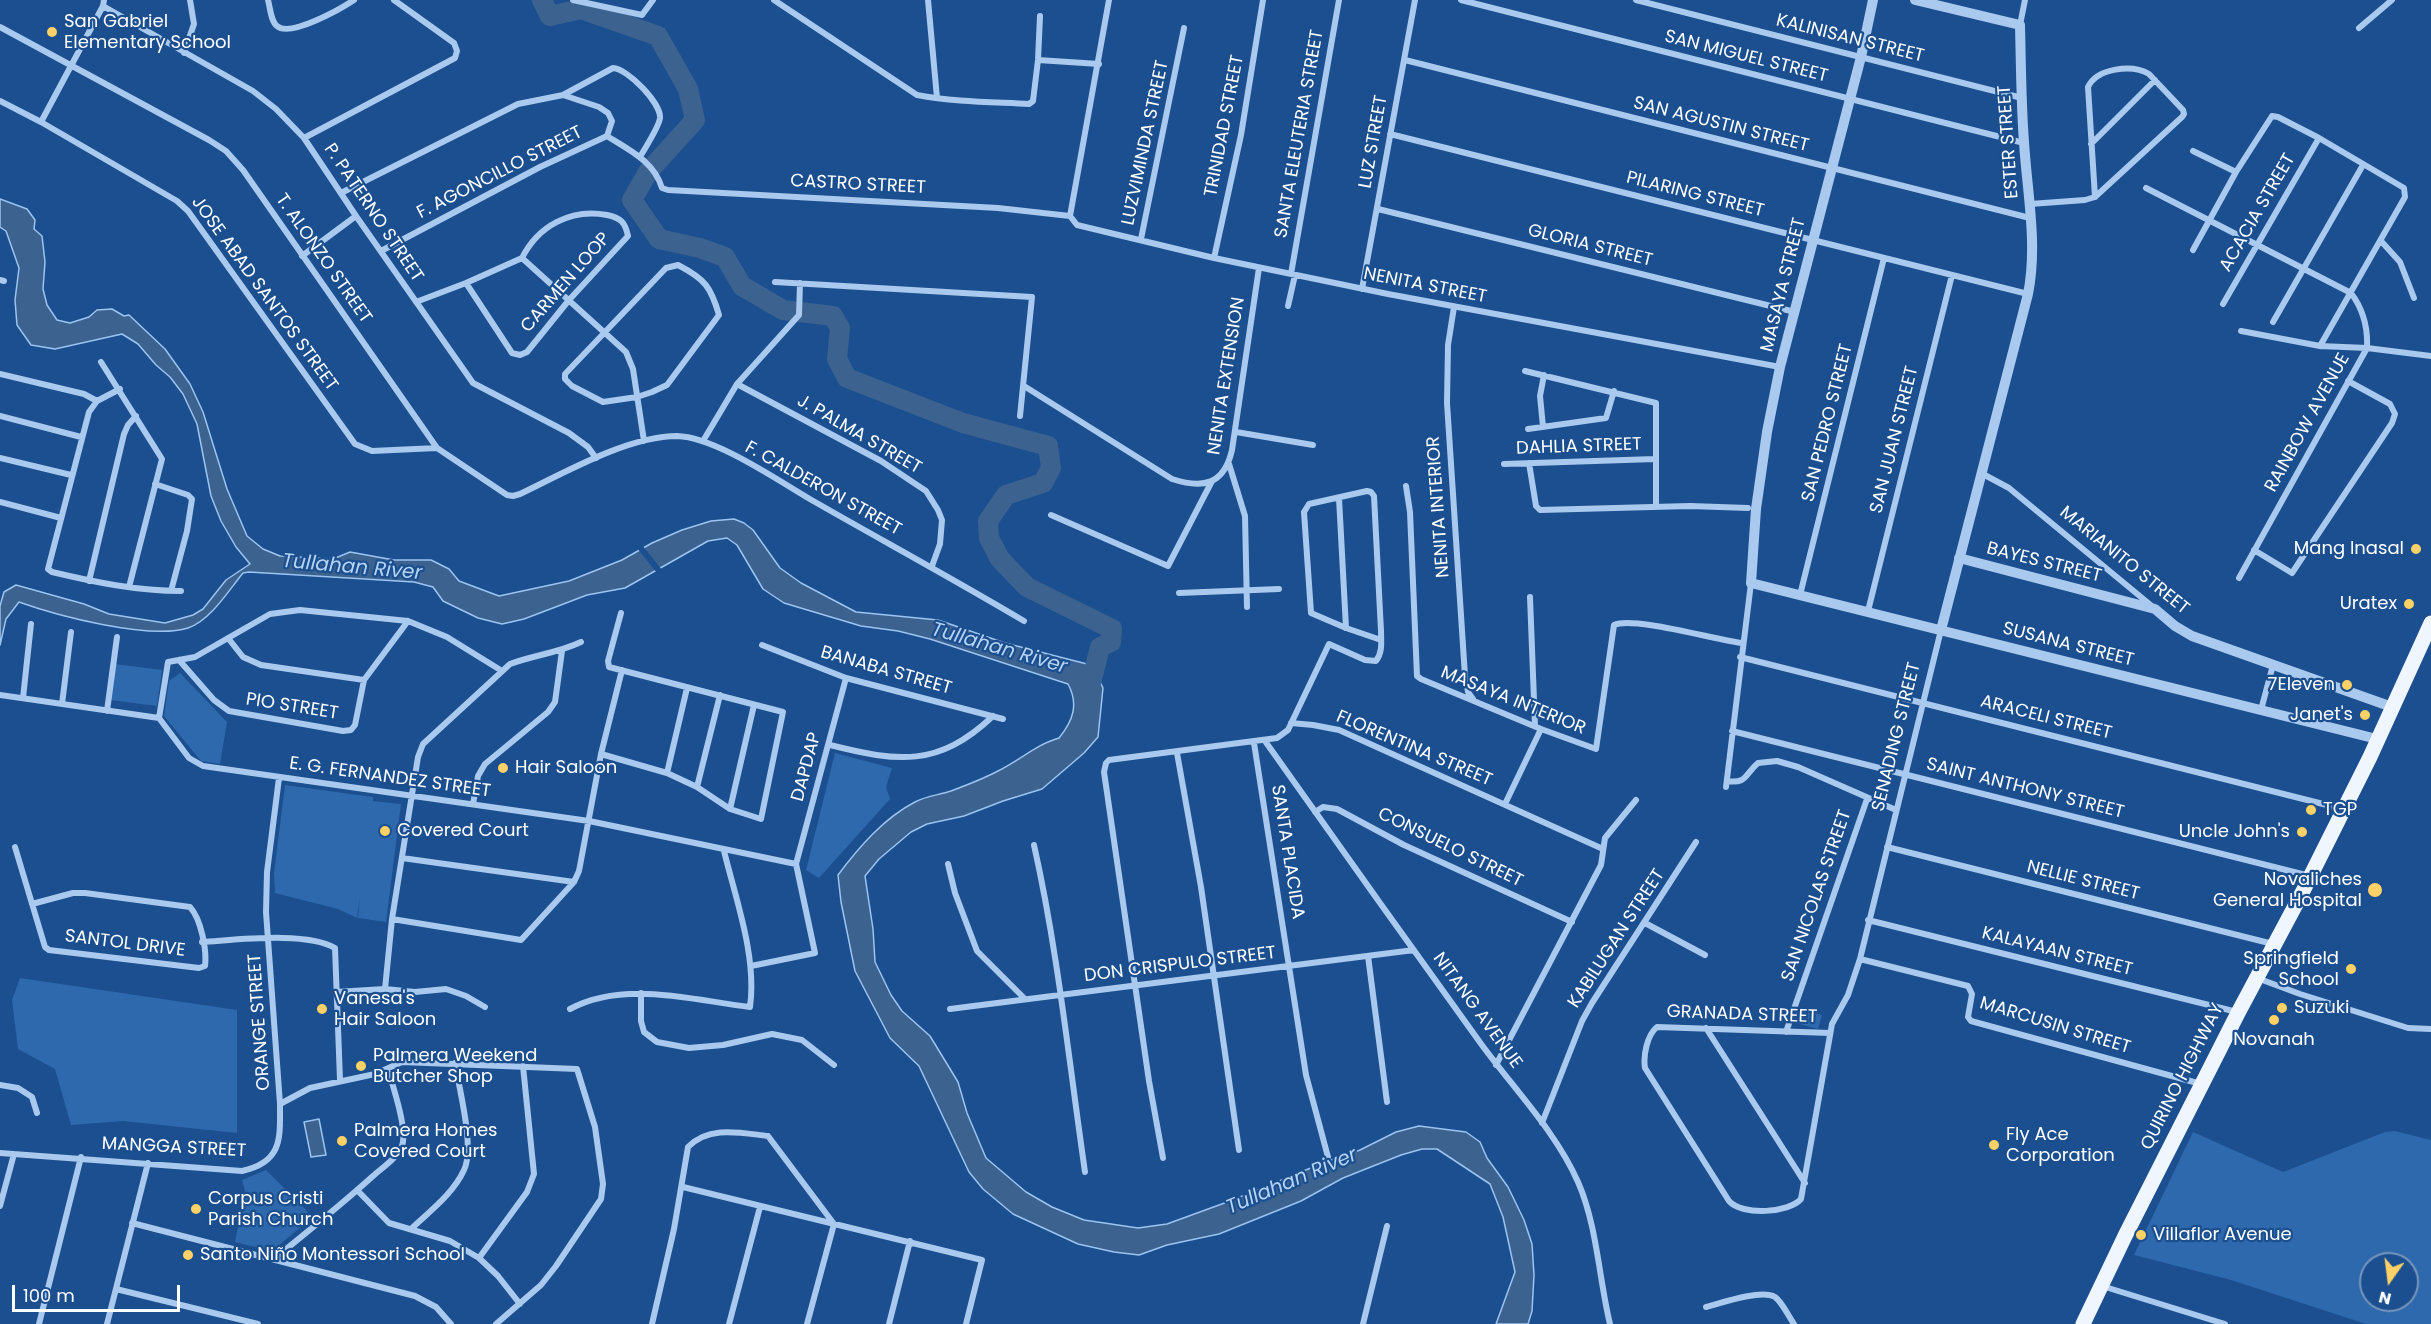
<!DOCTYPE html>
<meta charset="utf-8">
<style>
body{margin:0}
#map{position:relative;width:2431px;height:1324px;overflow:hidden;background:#1b4f8f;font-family:Poppins,sans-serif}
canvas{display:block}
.north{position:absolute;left:2359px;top:1252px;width:60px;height:60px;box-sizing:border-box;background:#1b4f8f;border:2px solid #7695bc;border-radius:50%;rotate:194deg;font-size:16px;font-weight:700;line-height:24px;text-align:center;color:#fff}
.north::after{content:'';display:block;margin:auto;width:21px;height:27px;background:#ffd166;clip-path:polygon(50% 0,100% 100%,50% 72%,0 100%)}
.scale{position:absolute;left:12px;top:1285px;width:168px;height:27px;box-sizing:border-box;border:3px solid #fff;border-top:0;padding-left:8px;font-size:18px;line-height:21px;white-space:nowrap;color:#fff;-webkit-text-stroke:4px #1b4f8f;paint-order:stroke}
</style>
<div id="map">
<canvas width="2431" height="1324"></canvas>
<div class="north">N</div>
<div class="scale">100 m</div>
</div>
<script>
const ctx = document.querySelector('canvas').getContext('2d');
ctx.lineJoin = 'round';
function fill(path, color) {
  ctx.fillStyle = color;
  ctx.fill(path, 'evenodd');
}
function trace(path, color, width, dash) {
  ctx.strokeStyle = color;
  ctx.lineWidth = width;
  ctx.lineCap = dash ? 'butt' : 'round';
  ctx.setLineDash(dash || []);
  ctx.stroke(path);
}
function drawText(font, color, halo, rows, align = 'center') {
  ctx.font = font + ' Poppins,sans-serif';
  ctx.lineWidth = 4.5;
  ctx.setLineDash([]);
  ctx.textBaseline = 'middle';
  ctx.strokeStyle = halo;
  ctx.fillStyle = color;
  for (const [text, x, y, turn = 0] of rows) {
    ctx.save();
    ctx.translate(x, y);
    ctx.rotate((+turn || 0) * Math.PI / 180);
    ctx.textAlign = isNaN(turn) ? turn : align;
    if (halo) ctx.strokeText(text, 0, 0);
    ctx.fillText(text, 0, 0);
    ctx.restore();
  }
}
const green = new Path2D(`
 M 115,664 L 162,670 L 157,706 L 111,700 Z
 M 180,673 L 227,722 L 220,764 L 201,761 L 164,716 L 169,681 Z
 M 835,753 L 892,768 L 886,787 L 890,799 L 819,878 L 806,870 Z
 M 285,785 L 373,797 L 373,801 L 401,804 L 386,922 L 358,918 L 360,897 L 357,918 L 338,909 L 275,893 L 274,873 Z
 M 20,978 L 237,1010 L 237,1133 L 123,1121 L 71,1125 L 55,1069 L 18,1049 L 12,1000 Z
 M 1800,1008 L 1822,1015 L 1818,1029 L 1796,1023 Z
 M 2395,1131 L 2431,1140 L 2431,1324 L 2366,1324 L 2231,1280 L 2134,1255 L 2193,1132 L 2283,1172 L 2385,1132 ZM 2371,1264 L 2407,1264 L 2407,1300 L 2371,1300 Z
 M 266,1170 L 313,1217 L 272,1251 L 235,1242 L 245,1191 L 242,1180 Z`);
const water = new Path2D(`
 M 0,199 L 27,209 L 35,220 L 34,229 L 42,236 L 45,262 L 43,289 L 47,305 L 57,320 L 70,323 L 89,317 L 97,310 L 112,309 L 124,316 L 129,315 L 165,349 L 190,384 L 203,412 L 227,489 L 247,536 L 263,549 L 280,556 L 333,559 L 350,552 L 394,560 L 431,560 L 449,569 L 459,581 L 499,596 L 569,581 L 622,560 L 652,543 L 682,530 L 711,521 L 734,519 L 744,523 L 753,530 L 780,568 L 801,583 L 856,612 L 938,620 L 1005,643 L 1087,664 L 1094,669 L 1103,688 L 1098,737 L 1084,753 L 1042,789 L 1003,801 L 964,816 L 927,824 L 911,832 L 879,859 L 865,876 L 873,929 L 875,962 L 891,995 L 902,1011 L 930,1036 L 958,1082 L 967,1113 L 986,1158 L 1026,1192 L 1052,1207 L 1084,1220 L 1138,1228 L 1167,1224 L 1230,1201 L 1323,1163 L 1360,1150 L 1396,1132 L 1419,1126 L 1466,1132 L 1480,1142 L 1487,1158 L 1508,1187 L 1524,1220 L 1532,1244 L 1534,1275 L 1532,1311 L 1528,1324 L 1496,1324 L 1515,1272 L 1503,1217 L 1490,1184 L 1437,1149 L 1422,1149 L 1401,1155 L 1343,1178 L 1301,1201 L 1219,1234 L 1167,1245 L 1139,1255 L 1114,1252 L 1078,1244 L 1013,1214 L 983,1189 L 969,1172 L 919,1066 L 890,1038 L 855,971 L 841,902 L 838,875 C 859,847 884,818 915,802 C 926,796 939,795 951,791 C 967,785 983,779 998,771 C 1019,761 1037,744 1059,738 C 1073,721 1079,704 1068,684 L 930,639 L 898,631 L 861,626 L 784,603 L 763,589 L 737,545 L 727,538 L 708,541 L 625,588 L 587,595 L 524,619 L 502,624 L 478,618 L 443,601 L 433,587 L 414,582 L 249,572 L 243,573 C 229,590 210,621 188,628 C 149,640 58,616 19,602 L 6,619 L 0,645 L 0,606 L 4,592 L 16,585 L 84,604 L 109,614 L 165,623 L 193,615 L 203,609 L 226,580 L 250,564 L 236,547 L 221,521 L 211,496 L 197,424 L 183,394 L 170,377 L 156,365 L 138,344 L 122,334 L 55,349 L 31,345 L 17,325 L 15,300 L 19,268 L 6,231 L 0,227 Z
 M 319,1119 L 326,1155 L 311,1157 L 304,1122 Z`);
const pier = new Path2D(`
 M 642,545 L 662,570 L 657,573 L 637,548 Z`);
const river = new Path2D(`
 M 542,0 L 550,16 L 581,9 L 658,36 L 688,89 L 695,120 L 648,172 L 632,200 L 659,239 L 700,248 L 725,257 L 742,286 L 783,310 L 833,316 L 840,328 L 837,359 L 847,378 L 963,423 L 1048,446 L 1051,468 L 1043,483 L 1006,495 L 988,521 L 989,538 L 1000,559 L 1027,587 L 1112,629 L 1111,642 L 1100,647 L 1090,687`);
const minor = new Path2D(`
 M 268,0 C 270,7 271,22 277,26 C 290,38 342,8 354,0
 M 573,0 L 642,15 L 653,0
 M 774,0 L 917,95 C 954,102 992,102 1029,104 L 1033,101 L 1038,60 L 1040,16
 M 928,0 L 937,98
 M 1461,0 L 2024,143
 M 1636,0 L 2022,98
 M 103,6 L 253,91 L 276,109 L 304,138 L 356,216 L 473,383 L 569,433 L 588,447 L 596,458
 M 2020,25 L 2025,0
 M 0,27 L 209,140 L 226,151 L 243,170 L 437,448 L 507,495 L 513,496 L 520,494 C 564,473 628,436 677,436 C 716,437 780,482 815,502 C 885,542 955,580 1024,621
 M 2359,28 L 2392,0
 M 184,53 L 194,24 L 190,0
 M 1038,60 L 1099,64
 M 1405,60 L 2030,218
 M 563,95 L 613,68 C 628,69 661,103 660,118 C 659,127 645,148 640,157
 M 0,101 L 41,122 L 177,201 L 188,211 L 355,444 L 372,451 L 437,448
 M 41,122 L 103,6 L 104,0
 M 1390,134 L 2028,294
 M 607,136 C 629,150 654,161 662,188 L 668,190 L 998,208 L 1070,216
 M 304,138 L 455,58 L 457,51 L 454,43 L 394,0
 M 2091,144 L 2155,80
 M 2193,151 L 2236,172
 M 2146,188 L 2351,293 C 2363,309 2368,328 2367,348 L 2239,578
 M 341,193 L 518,104 L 563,95 L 599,107 L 608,113 L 612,121 L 607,136 L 540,167 L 381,251
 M 2030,204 L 2085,200 L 2095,197 L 2182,117 L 2184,114 L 2183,110 L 2149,74 C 2132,64 2097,68 2088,87 L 2095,197
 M 1378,209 L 1795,312
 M 1070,216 L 1077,225 L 1214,258 L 1388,294 L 1780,367
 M 1070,216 L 1109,0
 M 1141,239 L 1184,28
 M 2381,241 L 2400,262 L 2414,298
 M 2193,250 L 2236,172 L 2272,116 L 2278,117 L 2319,138 L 2404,188 L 2405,197 L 2320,346
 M 302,256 L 356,216
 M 522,258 L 626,352 L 633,369 L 644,441
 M 1214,258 L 1241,135 L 1263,0
 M 678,265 C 705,279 711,287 719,315 L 667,385 L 652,392 L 637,397 L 603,402 L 572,386 L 565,379 L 565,374 L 666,268 Z
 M 1291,274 L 1339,0
 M 0,280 L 4,281
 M 775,282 L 1032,297 L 1020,416
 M 466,283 L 512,353 L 520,355 L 527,352 L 569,300 L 628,236 C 625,222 621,218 607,215 C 571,208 538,226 522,258
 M 1362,289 L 1415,0
 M 416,302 L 466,283 L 522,258
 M 2223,304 L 2319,138
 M 1288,306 L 1295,275
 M 1454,307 L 1448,345 L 1447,403 L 1465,676 L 1468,692 L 1473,699
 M 2273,322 L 2363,165
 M 2241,331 L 2320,346 L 2367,348 L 2431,356
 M 101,362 L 162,459 L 129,587
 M 1525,371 L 1656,403 L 1656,506
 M 0,374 L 84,394 L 97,401
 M 737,384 L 881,461 L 926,491 L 938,510 L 942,520 L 940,544 L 932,566
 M 1024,386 L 1172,479 C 1203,489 1224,485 1232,450 L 1259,268
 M 120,389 L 97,401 L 89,412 L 48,569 L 52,572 C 94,582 137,591 181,591
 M 0,416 L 81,437
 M 1543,427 L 1540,396 L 1544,375
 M 1528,429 L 1606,418 L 1614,391
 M 1236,432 L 1313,445
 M 703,441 L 737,384 L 799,315 L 800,283
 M 0,458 L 71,475
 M 1529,463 L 1536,506 L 1540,510 L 1690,506 L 1748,508
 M 1229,464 L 1245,516 L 1247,607
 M 1504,464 L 1655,459
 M 1981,473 L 2009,488 L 2153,607
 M 155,484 L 188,495 L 192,499 L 187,531 L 171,591
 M 1406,486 L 1410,512 L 1417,676 L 1421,679 L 1541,729 L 1596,749 L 1614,625 C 1633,616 1716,640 1742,643
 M 1339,498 L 1346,628
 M 0,502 L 61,518
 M 1051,515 L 1168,566 L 1212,481
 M 2254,550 L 2292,573 L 2392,423 L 2395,414 L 2390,404 L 2348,381
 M 89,581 L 124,434 L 128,425 L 136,416
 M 1179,593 L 1279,589
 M 1800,595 L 1884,258
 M 1530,597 L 1535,726
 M 1868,611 L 1952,275
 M 228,638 L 243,657 L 261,665 L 364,680
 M 762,645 L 846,678 L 1003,719
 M 1740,657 L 2343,809
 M 179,660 L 214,700 L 229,711 L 343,731 L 351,730 L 355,725 L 364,680 L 408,621
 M 0,695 L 159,718 L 189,758 L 203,766 L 589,821 L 796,864
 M 23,698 L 31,624
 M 62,704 L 71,632
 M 2261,710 L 2273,665
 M 107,711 L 117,637
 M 159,718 L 168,662 L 195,657 L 270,614 L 300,610 L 408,621 L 447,637 L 502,671
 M 1291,723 L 1313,725 L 1339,730 L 1603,849
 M 1732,731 L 2310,876
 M 1265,741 C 1336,842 1407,941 1479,1041 C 1512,1087 1555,1130 1578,1182 C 1597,1225 1599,1279 1610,1324
 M 1254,743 L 1306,1075 L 1328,1157
 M 830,745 C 898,762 938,768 993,716
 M 1177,753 L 1201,887 L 1239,1150
 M 601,754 L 667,773 L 697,787 L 730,809 L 761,819 L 783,712 L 609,667 L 608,661 L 621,613
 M 667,773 L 687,688
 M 1727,781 C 1747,784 1744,775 1758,763 L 1777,761 L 1798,767 L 1896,810
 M 697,787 L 720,695
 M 1726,787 L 1751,583
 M 473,804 L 478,776 L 485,764 L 548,712 L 555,702 L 562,651
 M 1505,804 L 1541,729
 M 730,809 L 754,705
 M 1315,812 L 1323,807 L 1337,809 L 1404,845 L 1572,922
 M 1034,845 C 1058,952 1069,1062 1085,1172
 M 15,847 L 45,947 L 49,950 L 199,968 L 205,966 C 207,950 201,919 190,907 L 85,893 L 73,893 L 32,904
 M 1887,847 L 2273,944
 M 402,858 L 574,882
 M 948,864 L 955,893 L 977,951 L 1025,999
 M 392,919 L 521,940 L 574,882 L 579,871 L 601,754 L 622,670
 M 1868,920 L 2237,1012
 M 1645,923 L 1705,955
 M 202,942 C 236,940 307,931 335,948 L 340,1080
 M 1368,956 L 1387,1102
 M 1860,959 L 1968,986 L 1972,994 L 1968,1017 L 1971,1021 L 2201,1084
 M 751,966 L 815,953 L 796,864 L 846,678
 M 2257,978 L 2300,994 L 2408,1028 L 2431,1029
 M 385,989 L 392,919 L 418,757 L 423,744 L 510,664 C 534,655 558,653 581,642
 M 336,992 L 385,989 L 415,992 L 446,989 L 466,996 L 485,1007
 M 641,993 L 641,1021 L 644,1032 L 657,1042 L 689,1048 L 723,1045 L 772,1034 L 802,1040 L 834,1065
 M 570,1009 C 624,980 692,1000 750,1007 C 757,957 736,900 724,851
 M 950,1009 L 1414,950
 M 1706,1028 L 1805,1183
 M 1786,1032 L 1867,799
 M 1830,1033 L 1657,1027 C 1647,1035 1643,1056 1645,1068 L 1729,1201 C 1742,1216 1789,1213 1801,1199 L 1832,1024 L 1848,995 L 1860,959 L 1941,630
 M 1496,1065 L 1601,865 L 1605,838 L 1636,800
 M 0,1085 L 18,1088 L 32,1097 L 37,1113
 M 280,1104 L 310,1088 L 375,1074 L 402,1062 L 577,1069 L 595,1127 L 603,1184 L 601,1199 L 556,1266 L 541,1285 L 496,1324
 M 1542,1123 L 1582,1021 L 1592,1003 L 1696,842
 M 0,1153 L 242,1171 C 283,1162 280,1138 280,1104 L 266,912 L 267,872 L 279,778
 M 1163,1158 L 1149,1081 L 1104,772 L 1106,763 L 1109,760 L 1277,738 L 1288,730 L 1329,644 L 1365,660 L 1376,661 C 1383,652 1381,641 1381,631 L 1374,496 L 1371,492 L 1367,491 L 1309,504 L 1304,512 L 1311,613 L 1346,628 L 1381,640
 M 683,1187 L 982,1260 L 966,1324
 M 357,1190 L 389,1223 L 450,1241 L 479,1258 L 498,1276 L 520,1304
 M 0,1206 L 14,1154
 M 132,1223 L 415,1296 L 436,1307 L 451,1324
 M 411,1229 C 430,1211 453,1194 464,1170 C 475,1148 459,1088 455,1063
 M 479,1258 L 527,1192 L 534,1174 L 523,1066
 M 274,1259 C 307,1232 341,1205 373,1176 C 383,1167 397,1158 402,1146 C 408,1130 393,1087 388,1069
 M 2102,1286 L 2225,1324
 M 116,1289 L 258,1324
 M 1706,1307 C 1721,1303 1761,1289 1775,1297 C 1783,1303 1788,1316 1794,1324
 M 39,1324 L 81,1157
 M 107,1324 L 148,1163
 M 652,1324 L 674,1229 L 688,1147 C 709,1125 741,1133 768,1136 L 834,1224 L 807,1324
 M 729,1324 L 760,1207
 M 889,1324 L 910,1241
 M 1363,1324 L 1387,1226`);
const tertiary = new Path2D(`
 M 1873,0 L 1861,57 L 1780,367 L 1767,432 L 1756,509 L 1751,583 L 2377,739
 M 1915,0 L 2020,25 C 2021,64 2021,103 2024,142 C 2027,192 2038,244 2028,294 L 1941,630
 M 1959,558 L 2155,609 L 2175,626 L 2192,636 L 2392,707`);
const primary = new Path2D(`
 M 2083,1324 L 2125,1236 L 2238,1013 L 2302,893 L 2370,757 L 2431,623`);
const markers = [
 [52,32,6,"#ffd166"],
 [2416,549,6,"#ffd166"],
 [2409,604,6,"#ffd166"],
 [2347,685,6,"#ffd166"],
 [2365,715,6,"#ffd166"],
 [503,768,6,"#ffd166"],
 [2311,810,6,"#ffd166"],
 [385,831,6,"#ffd166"],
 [2302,832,6,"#ffd166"],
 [2375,890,8,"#ffd166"],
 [2351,969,6,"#ffd166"],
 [2282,1008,6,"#ffd166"],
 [322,1009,6,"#ffd166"],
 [2274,1020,6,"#ffd166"],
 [361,1066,6,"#ffd166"],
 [342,1141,6,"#ffd166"],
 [1994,1145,6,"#ffd166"],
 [196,1209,6,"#ffd166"],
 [2141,1235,6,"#ffd166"],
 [188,1255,6,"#ffd166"]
];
const poiNames = [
 ["San Gabriel",64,22],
 ["Elementary School",64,43],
 ["Mang Inasal",2404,549,"right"],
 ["Uratex",2397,604,"right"],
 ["7Eleven",2335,685,"right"],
 ["Janet's",2353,715,"right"],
 ["Hair Saloon",515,768],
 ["TGP",2323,810],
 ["Covered Court",397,831],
 ["Uncle John's",2290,832,"right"],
 ["Novaliches",2362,880,"right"],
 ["General Hospital",2362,901,"right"],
 ["Springfield",2339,959,"right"],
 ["School",2339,980,"right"],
 ["Vanesa's",334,999],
 ["Hair Saloon",334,1020],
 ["Suzuki",2294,1008],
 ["Novanah",2274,1040,"center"],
 ["Palmera Weekend",373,1056],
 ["Butcher Shop",373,1077],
 ["Palmera Homes",354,1131],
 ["Covered Court",354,1152],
 ["Fly Ace",2006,1135],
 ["Corporation",2006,1156],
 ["Corpus Cristi",208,1199],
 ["Parish Church",208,1220],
 ["Villaflor Avenue",2153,1235],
 ["Santo Niño Montessori School",200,1255]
];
const streetNames = [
 ["KALINISAN STREET",1850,39,14],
 ["SAN MIGUEL STREET",1746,57,14],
 ["SAN AGUSTIN STREET",1721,125,14],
 ["TRINIDAD STREET",1225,126,-79],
 ["SANTA ELEUTERIA STREET",1300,134,-80],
 ["LUZ STREET",1374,142,-80],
 ["ESTER STREET",2009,142,-94],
 ["LUZVIMINDA STREET",1146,143,-78],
 ["F. AGONCILLO STREET",500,173,-27],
 ["CASTRO STREET",858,185,3],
 ["PILARING STREET",1695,195,14],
 ["P. PATERNO STREET",373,213,56],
 ["ACACIA STREET",2258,213,-60],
 ["GLORIA STREET",1590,246,14],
 ["T. ALONZO STREET",323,259,55],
 ["CARMEN LOOP",566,283,-49],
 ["MASAYA STREET",1784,285,-76],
 ["NENITA STREET",1425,286,11],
 ["JOSE ABAD SANTOS STREET",264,294,54],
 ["NENITA EXTENSION",1227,376,-81],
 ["SAN PEDRO STREET",1828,423,-76],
 ["RAINBOW AVENUE",2308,423,-61],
 ["J. PALMA STREET",859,435,30],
 ["SAN JUAN STREET",1895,440,-76],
 ["DAHLIA STREET",1579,447,-2],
 ["F. CALDERON STREET",823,489,29],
 ["NENITA INTERIOR",1439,507,-94],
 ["MARIANITO STREET",2124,561,39],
 ["BAYES STREET",2044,563,14],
 ["SUSANA STREET",2068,645,14],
 ["BANABA STREET",886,671,16],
 ["MASAYA INTERIOR",1513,701,22],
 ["PIO STREET",292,707,9],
 ["ARACELI STREET",2046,718,14],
 ["SENADING STREET",1897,737,-76],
 ["FLORENTINA STREET",1414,749,23],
 ["DAPDAP",807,767,-75],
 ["E. G. FERNANDEZ STREET",390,778,8],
 ["SAINT ANTHONY STREET",2025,789,14],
 ["CONSUELO STREET",1450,848,26],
 ["SANTA PLACIDA",1287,852,81],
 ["NELLIE STREET",2083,881,14],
 ["SAN NICOLAS STREET",1817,896,-71],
 ["KABILUGAN STREET",1617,939,-57],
 ["SANTOL DRIVE",125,944,7],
 ["KALAYAAN STREET",2057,952,14],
 ["DON CRISPULO STREET",1180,965,-7],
 ["NITANG AVENUE",1477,1011,54],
 ["GRANADA STREET",1742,1015,2],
 ["ORANGE STREET",260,1022,-94],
 ["MARCUSIN STREET",2055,1026,17],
 ["QUIRINO HIGHWAY",2183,1077,-63],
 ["MANGGA STREET",174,1148,3]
];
const waterNames = [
 ["Tullahan River",352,568,5],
 ["Tullahan River",999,649,16],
 ["Tullahan River",1292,1182,-23]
];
fill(green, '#2e69ad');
fill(water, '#3c6290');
trace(water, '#9cc4f0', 1.5);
fill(pier, '#1b4f8f');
trace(river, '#3c6290', 20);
trace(minor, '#a9c9ee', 6);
trace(tertiary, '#a9c9ee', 10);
trace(primary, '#f0f6ff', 15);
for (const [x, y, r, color] of markers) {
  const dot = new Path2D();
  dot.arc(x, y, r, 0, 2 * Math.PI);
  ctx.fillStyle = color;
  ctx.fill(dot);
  trace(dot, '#1b4f8f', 2);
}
drawText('18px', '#fff', '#1b4f8f', poiNames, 'left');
drawText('18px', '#fff', '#1b4f8f', streetNames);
drawText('italic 20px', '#b5d3f5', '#1b4f8f', waterNames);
</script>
